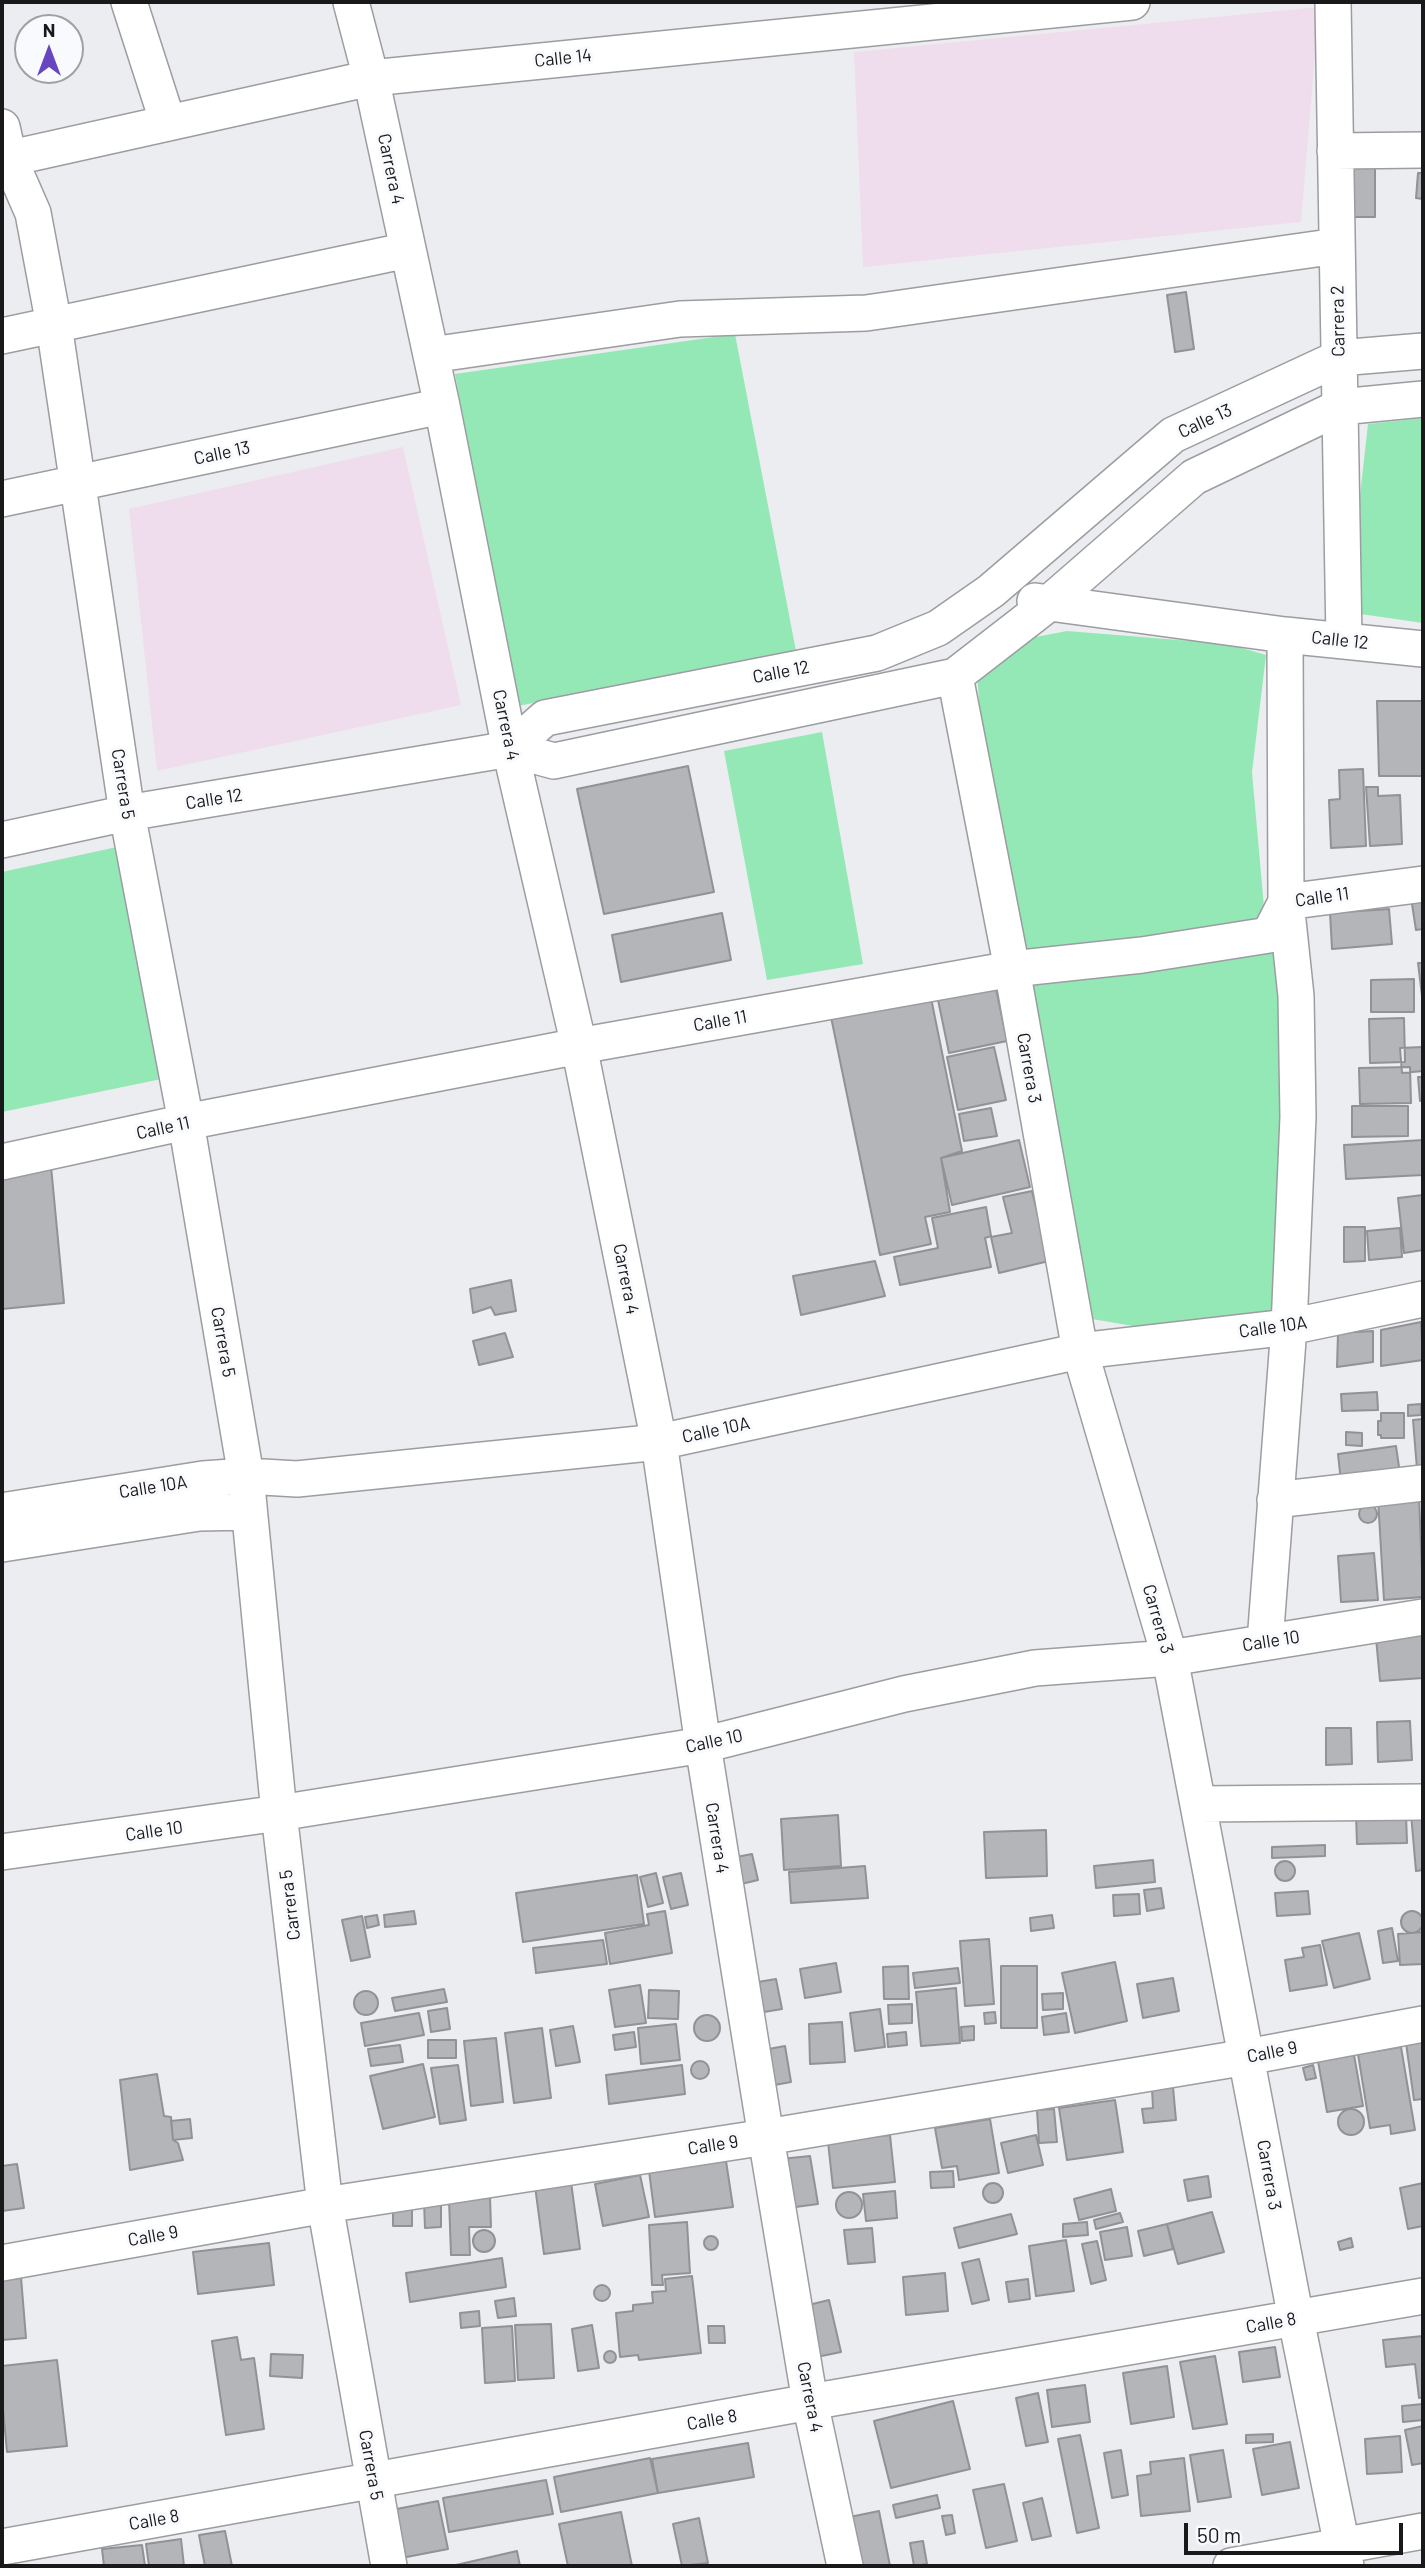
<!DOCTYPE html>
<style>
body{margin:0}
#map{position:relative;width:1425px;height:2568px;overflow:hidden;background:#ecedf0;font-family:Barlow,sans-serif}
canvas{display:block}
.frame{position:absolute;inset:0;border:4px solid #19191a;pointer-events:none}
.north{position:absolute;left:14px;top:14px;width:70px;height:70px;box-sizing:border-box;background:#f9fafd;border:2px solid #9fa0a2;border-radius:50%;rotate:0deg;font-size:19px;font-weight:700;line-height:28px;text-align:center;color:#19191a}
.north::after{content:'';display:block;margin:auto;width:24px;height:32px;background:#6647bf;clip-path:polygon(50% 0,100% 100%,50% 72%,0 100%)}
.scale{position:absolute;left:1184px;top:2523px;width:219px;height:32px;box-sizing:border-box;border:4px solid #19191a;border-top:0;padding-left:9px;font-size:21px;line-height:24px;white-space:nowrap;color:#19191a;-webkit-text-stroke:5px #f9fafd;paint-order:stroke}
</style>
<div id="map">
<canvas width="1425" height="2568"></canvas>
<div class="frame"></div>
<div class="north">N</div>
<div class="scale">50 m</div>
</div>
<script>
const ctx = document.querySelector('canvas').getContext('2d');
ctx.lineJoin = 'round';
function fill(path, color) {
  ctx.fillStyle = color;
  ctx.fill(path, 'evenodd');
}
function trace(path, color, width, dash) {
  ctx.strokeStyle = color;
  ctx.lineWidth = width;
  ctx.lineCap = dash ? 'butt' : 'round';
  ctx.setLineDash(dash || []);
  ctx.stroke(path);
}
function drawText(font, color, halo, rows, align = 'center') {
  ctx.font = font + ' Barlow,sans-serif';
  ctx.lineWidth = 6;
  ctx.setLineDash([]);
  ctx.textBaseline = 'middle';
  ctx.strokeStyle = halo;
  ctx.fillStyle = color;
  for (const [text, x, y, turn = 0] of rows) {
    ctx.save();
    ctx.translate(x, y);
    ctx.rotate((+turn || 0) * Math.PI / 180);
    ctx.textAlign = isNaN(turn) ? turn : align;
    if (halo) ctx.strokeText(text, 0, 0);
    ctx.fillText(text, 0, 0);
    ctx.restore();
  }
}
const industrial = new Path2D(`
 M 1319,7 L 1301,222 L 863,267 L 854,52 Z
 M 403,447 L 461,705 L 157,771 L 129,509 Z`);
const green = new Path2D(`
 M 735,334 L 796,651 L 518,706 L 455,374 Z
 M 1423,418 L 1423,623 L 1347,612 L 1368,424 Z
 M 1067,631 L 1228,644 L 1266,655 L 1252,772 L 1266,930 L 1021,951 L 986,806 L 977,671 L 1015,641 Z
 M 822,732 L 863,964 L 767,980 L 724,751 Z
 M 126,845 L 176,1076 L 2,1112 L 2,872 Z
 M 1277,937 L 1290,1110 L 1283,1321 L 1145,1328 L 1086,1318 L 1021,974 Z`);
const building = new Path2D(`
 M 1346,153 L 1375,153 L 1375,217 L 1346,217 Z
 M 1418,173 L 1423,173 L 1423,199 L 1416,198 Z
 M 1186,292 L 1194,349 L 1175,352 L 1167,295 Z
 M 1377,701 L 1423,701 L 1423,776 L 1379,776 Z
 M 688,766 L 714,892 L 604,914 L 577,789 Z
 M 1363,769 L 1366,846 L 1331,848 L 1329,800 L 1340,799 L 1339,770 Z
 M 1366,787 L 1378,787 L 1378,796 L 1400,795 L 1402,844 L 1370,846 Z
 M 1423,889 L 1423,929 L 1416,930 L 1410,891 Z
 M 1389,909 L 1392,944 L 1332,949 L 1330,913 Z
 M 722,913 L 731,960 L 621,982 L 612,935 Z
 M 1418,963 L 1423,963 L 1423,1004 Z
 M 1414,979 L 1414,1012 L 1371,1012 L 1371,980 Z
 M 995,984 L 1007,1041 L 949,1053 L 937,995 Z
 M 931,998 L 962,1151 L 941,1158 L 950,1212 L 925,1217 L 931,1244 L 880,1255 L 831,1017 Z
 M 1404,1018 L 1405,1062 L 1370,1063 L 1369,1019 Z
 M 994,1047 L 1006,1100 L 958,1110 L 947,1057 Z
 M 1423,1047 L 1423,1071 L 1402,1073 L 1400,1048 Z
 M 1410,1067 L 1411,1103 L 1360,1104 L 1359,1068 Z
 M 1418,1077 L 1423,1077 L 1423,1100 L 1420,1101 Z
 M 1352,1106 L 1408,1106 L 1408,1136 L 1352,1137 Z
 M 991,1108 L 997,1136 L 964,1141 L 959,1114 Z
 M 1019,1140 L 1030,1187 L 952,1205 L 941,1158 Z
 M 1423,1140 L 1423,1175 L 1346,1179 L 1344,1145 Z
 M 51,1166 L 64,1303 L 2,1309 L 2,1173 Z
 M 1032,1191 L 1049,1261 L 999,1273 L 991,1237 L 1012,1233 L 1003,1197 Z
 M 1423,1195 L 1423,1250 L 1404,1253 L 1398,1198 Z
 M 986,1207 L 991,1236 L 985,1238 L 991,1267 L 900,1285 L 894,1257 L 938,1248 L 932,1218 Z
 M 1344,1227 L 1365,1227 L 1365,1261 L 1344,1262 Z
 M 1400,1228 L 1402,1257 L 1369,1260 L 1367,1231 Z
 M 875,1261 L 885,1296 L 801,1315 L 793,1276 Z
 M 511,1280 L 516,1311 L 495,1315 L 491,1307 L 473,1313 L 470,1289 Z
 M 1421,1322 L 1423,1360 L 1381,1366 L 1381,1330 Z
 M 1373,1331 L 1373,1362 L 1337,1367 L 1338,1333 Z
 M 505,1333 L 513,1357 L 479,1365 L 473,1341 Z
 M 1377,1392 L 1378,1410 L 1342,1411 L 1341,1394 Z
 M 1421,1404 L 1421,1415 L 1408,1416 L 1408,1405 Z
 M 1381,1413 L 1404,1413 L 1404,1438 L 1381,1438 L 1381,1435 L 1378,1435 L 1378,1421 L 1381,1421 Z
 M 1423,1419 L 1423,1468 L 1417,1469 L 1413,1420 Z
 M 1346,1432 L 1362,1433 L 1362,1446 L 1346,1445 Z
 M 1396,1446 L 1400,1474 L 1341,1482 L 1338,1454 Z
 M 1419,1496 L 1423,1597 L 1384,1600 L 1378,1499 Z
 M1359 1514a9 9 0 1 1 18 0a9 9 0 1 1-18 0Z
 M 1374,1553 L 1378,1600 L 1341,1602 L 1338,1556 Z
 M 1423,1634 L 1423,1678 L 1380,1681 L 1376,1638 Z
 M 1410,1721 L 1412,1760 L 1378,1762 L 1377,1722 Z
 M 1326,1728 L 1351,1728 L 1352,1764 L 1326,1765 Z
 M 1423,1813 L 1423,1870 L 1416,1871 L 1411,1814 Z
 M 1406,1814 L 1407,1843 L 1357,1844 L 1356,1815 Z
 M 838,1815 L 841,1866 L 784,1870 L 781,1819 Z
 M 1046,1830 L 1047,1876 L 986,1878 L 984,1832 Z
 M 1325,1845 L 1325,1856 L 1272,1858 L 1272,1847 Z
 M 752,1854 L 758,1880 L 737,1885 L 731,1858 Z
 M 1153,1860 L 1155,1882 L 1096,1888 L 1094,1866 Z
 M1275 1871a10 10 0 1 1 20 0a10 10 0 1 1-20 0Z
 M 865,1866 L 868,1898 L 791,1903 L 789,1872 Z
 M 656,1873 L 663,1903 L 648,1907 L 640,1877 Z
 M 681,1873 L 688,1905 L 671,1909 L 663,1877 Z
 M 637,1875 L 644,1924 L 523,1942 L 516,1893 Z
 M 1161,1888 L 1164,1908 L 1147,1911 L 1144,1890 Z
 M 1308,1891 L 1310,1914 L 1277,1916 L 1275,1893 Z
 M 1139,1894 L 1140,1914 L 1114,1916 L 1113,1895 Z
 M1401 1922a11 11 0 1 1 22 0a11 11 0 1 1-22 0Z
 M 414,1911 L 416,1924 L 385,1927 L 384,1915 Z
 M 665,1911 L 672,1953 L 610,1964 L 605,1933 L 649,1925 L 647,1914 Z
 M 377,1915 L 379,1925 L 367,1928 L 365,1917 Z
 M 1052,1915 L 1054,1928 L 1031,1931 L 1030,1918 Z
 M 362,1916 L 370,1957 L 351,1961 L 342,1920 Z
 M 1392,1928 L 1398,1961 L 1383,1963 L 1378,1931 Z
 M 1423,1932 L 1423,1964 L 1400,1965 L 1398,1934 Z
 M 1359,1933 L 1370,1979 L 1334,1988 L 1322,1941 Z
 M 989,1939 L 994,2004 L 965,2006 L 960,1941 Z
 M 603,1940 L 607,1964 L 536,1973 L 533,1948 Z
 M 1320,1945 L 1327,1985 L 1290,1991 L 1285,1960 L 1304,1957 L 1302,1948 Z
 M 1115,1962 L 1127,2021 L 1075,2033 L 1062,1973 Z
 M 836,1963 L 841,1992 L 805,1998 L 800,1969 Z
 M 908,1966 L 909,1999 L 884,1999 L 883,1967 Z
 M 1001,1966 L 1037,1966 L 1037,2028 L 1001,2028 Z
 M 958,1968 L 960,1983 L 915,1988 L 913,1973 Z
 M 1173,1978 L 1179,2011 L 1143,2018 L 1137,1984 Z
 M 776,1979 L 782,2009 L 758,2013 L 752,1983 Z
 M 640,1985 L 646,2023 L 615,2027 L 609,1990 Z
 M 956,1988 L 960,2043 L 921,2046 L 916,1992 Z
 M 444,1989 L 447,2002 L 395,2011 L 392,1998 Z
 M 649,1990 L 679,1991 L 678,2019 L 648,2018 Z
 M354 2003a12 12 0 1 1 24 0a12 12 0 1 1-24 0Z
 M 1063,1993 L 1063,2009 L 1043,2010 L 1042,1994 Z
 M 912,2004 L 912,2023 L 889,2024 L 888,2005 Z
 M 447,2008 L 450,2029 L 431,2032 L 428,2011 Z
 M 880,2009 L 885,2047 L 855,2051 L 850,2013 Z
 M 995,2012 L 996,2023 L 985,2024 L 984,2013 Z
 M 419,2013 L 424,2035 L 365,2046 L 361,2023 Z
 M 1066,2013 L 1069,2032 L 1044,2035 L 1042,2017 Z
 M694 2028a13 13 0 1 1 26 0a13 13 0 1 1-26 0Z
 M 842,2022 L 845,2062 L 810,2064 L 809,2024 Z
 M 676,2024 L 680,2060 L 641,2064 L 638,2028 Z
 M 573,2026 L 580,2062 L 556,2066 L 550,2030 Z
 M 974,2026 L 974,2040 L 962,2041 L 961,2027 Z
 M 542,2028 L 551,2098 L 514,2103 L 505,2033 Z
 M 634,2032 L 636,2047 L 615,2050 L 613,2035 Z
 M 906,2032 L 907,2045 L 888,2047 L 887,2034 Z
 M 496,2038 L 503,2102 L 471,2106 L 464,2041 Z
 M 428,2040 L 456,2040 L 456,2058 L 428,2058 Z
 M 1423,2041 L 1423,2099 L 1414,2100 L 1406,2043 Z
 M 400,2045 L 403,2062 L 371,2066 L 368,2049 Z
 M 785,2046 L 791,2082 L 769,2086 L 763,2050 Z
 M 1401,2047 L 1415,2130 L 1391,2134 L 1390,2125 L 1370,2128 L 1358,2054 Z
 M 1354,2055 L 1363,2106 L 1327,2112 L 1318,2061 Z
 M691 2070a9 9 0 1 1 18 0a9 9 0 1 1-18 0Z
 M 423,2064 L 435,2117 L 383,2129 L 370,2076 Z
 M 458,2065 L 466,2120 L 440,2124 L 431,2068 Z
 M 682,2065 L 685,2094 L 609,2104 L 606,2075 Z
 M 1313,2065 L 1316,2078 L 1306,2080 L 1303,2068 Z
 M 157,2074 L 164,2116 L 171,2117 L 173,2140 L 178,2143 L 183,2160 L 130,2170 L 120,2080 Z
 M 1173,2087 L 1176,2120 L 1144,2123 L 1142,2109 L 1153,2108 L 1152,2089 Z
 M 1115,2100 L 1123,2152 L 1067,2160 L 1059,2108 Z
 M 1054,2109 L 1057,2142 L 1039,2143 L 1037,2110 Z
 M1338 2122a13 13 0 1 1 26 0a13 13 0 1 1-26 0Z
 M 190,2119 L 192,2138 L 173,2140 L 171,2121 Z
 M 990,2119 L 999,2173 L 959,2180 L 957,2166 L 942,2168 L 935,2128 Z
 M 890,2135 L 895,2182 L 833,2188 L 828,2142 Z
 M 1036,2135 L 1043,2165 L 1008,2173 L 1001,2143 Z
 M 810,2156 L 818,2204 L 788,2208 L 781,2159 Z
 M 726,2161 L 733,2207 L 655,2217 L 649,2171 Z
 M 17,2164 L 24,2208 L 2,2211 L 2,2166 Z
 M 953,2171 L 954,2187 L 931,2188 L 930,2172 Z
 M 640,2175 L 649,2217 L 603,2226 L 595,2184 Z
 M 1208,2176 L 1211,2197 L 1188,2201 L 1184,2180 Z
 M 571,2182 L 580,2249 L 544,2254 L 535,2186 Z
 M983 2193a10 10 0 1 1 20 0a10 10 0 1 1-20 0Z
 M 1423,2183 L 1423,2226 L 1408,2229 L 1400,2188 Z
 M 1111,2189 L 1116,2211 L 1079,2220 L 1074,2199 Z
 M 895,2191 L 897,2218 L 866,2221 L 863,2194 Z
 M836 2205a13 13 0 1 1 26 0a13 13 0 1 1-26 0Z
 M 490,2197 L 491,2227 L 469,2227 L 470,2255 L 451,2255 L 449,2199 Z
 M 424,2202 L 441,2202 L 441,2227 L 425,2228 Z
 M 393,2208 L 412,2208 L 412,2226 L 393,2226 Z
 M 1212,2212 L 1224,2252 L 1178,2264 L 1167,2224 Z
 M 1120,2213 L 1123,2222 L 1096,2229 L 1094,2220 Z
 M 1011,2214 L 1017,2234 L 959,2248 L 954,2228 Z
 M 687,2222 L 690,2273 L 662,2275 L 663,2285 L 652,2285 L 649,2225 Z
 M 1087,2222 L 1088,2235 L 1063,2237 L 1063,2224 Z
 M 1167,2224 L 1173,2249 L 1144,2256 L 1138,2231 Z
 M 1127,2227 L 1132,2256 L 1105,2260 L 1100,2232 Z
 M 872,2228 L 875,2262 L 848,2264 L 844,2230 Z
 M473 2241a11 11 0 1 1 22 0a11 11 0 1 1-22 0Z
 M704 2243a7 7 0 1 1 14 0a7 7 0 1 1-14 0Z
 M 1351,2238 L 1353,2247 L 1340,2250 L 1338,2242 Z
 M 1066,2240 L 1074,2291 L 1036,2296 L 1029,2246 Z
 M 1097,2241 L 1106,2280 L 1091,2284 L 1082,2244 Z
 M 269,2243 L 274,2285 L 198,2294 L 193,2252 Z
 M 502,2258 L 506,2287 L 410,2302 L 406,2273 Z
 M 979,2259 L 989,2300 L 972,2304 L 962,2263 Z
 M 20,2265 L 26,2338 L 2,2340 L 2,2267 Z
 M 945,2273 L 948,2311 L 906,2315 L 903,2277 Z
 M 692,2276 L 701,2353 L 639,2360 L 638,2355 L 620,2357 L 616,2313 L 633,2311 L 633,2305 L 653,2303 L 652,2292 L 666,2291 L 665,2279 Z
 M 1028,2279 L 1030,2299 L 1009,2302 L 1006,2282 Z
 M594 2293a8 8 0 1 1 16 0a8 8 0 1 1-16 0Z
 M 514,2298 L 516,2316 L 498,2318 L 495,2301 Z
 M 829,2300 L 841,2352 L 807,2359 L 796,2308 Z
 M 479,2311 L 480,2326 L 461,2328 L 460,2313 Z
 M 551,2324 L 554,2378 L 518,2380 L 515,2325 Z
 M 592,2325 L 599,2368 L 578,2371 L 572,2329 Z
 M 512,2326 L 515,2381 L 485,2383 L 482,2328 Z
 M 708,2326 L 724,2326 L 725,2343 L 709,2343 Z
 M 1423,2336 L 1423,2397 L 1419,2398 L 1415,2364 L 1386,2367 L 1383,2340 Z
 M 237,2337 L 241,2360 L 254,2358 L 264,2429 L 226,2435 L 212,2341 Z
 M 1275,2347 L 1280,2377 L 1243,2382 L 1239,2352 Z
 M604 2357a6 6 0 1 1 12 0a6 6 0 1 1-12 0Z
 M 271,2354 L 303,2355 L 302,2378 L 270,2376 Z
 M 1215,2356 L 1227,2424 L 1193,2429 L 1180,2362 Z
 M 57,2360 L 67,2446 L 7,2452 L 2,2399 L 2,2366 Z
 M 1167,2366 L 1174,2417 L 1131,2424 L 1123,2373 Z
 M 1085,2385 L 1090,2422 L 1052,2427 L 1047,2390 Z
 M 1038,2393 L 1048,2442 L 1026,2446 L 1016,2398 Z
 M 953,2401 L 970,2469 L 891,2488 L 874,2421 Z
 M 1423,2404 L 1423,2420 L 1403,2422 L 1402,2406 Z
 M 1423,2426 L 1423,2463 L 1412,2465 L 1405,2430 Z
 M 1273,2434 L 1273,2442 L 1246,2443 L 1246,2435 Z
 M 1080,2435 L 1099,2528 L 1077,2533 L 1058,2439 Z
 M 1400,2436 L 1402,2472 L 1367,2474 L 1365,2439 Z
 M 1290,2442 L 1299,2488 L 1262,2495 L 1253,2449 Z
 M 748,2443 L 754,2477 L 658,2493 L 652,2459 Z
 M 1121,2450 L 1128,2495 L 1112,2498 L 1104,2453 Z
 M 1223,2450 L 1231,2497 L 1198,2502 L 1190,2455 Z
 M 650,2458 L 658,2493 L 561,2512 L 554,2477 Z
 M 1184,2458 L 1190,2511 L 1141,2516 L 1137,2476 L 1151,2474 L 1150,2462 Z
 M 546,2480 L 553,2514 L 449,2532 L 443,2498 Z
 M 1004,2484 L 1017,2541 L 986,2548 L 973,2490 Z
 M 937,2495 L 940,2508 L 896,2518 L 893,2505 Z
 M 1042,2498 L 1051,2536 L 1032,2540 L 1023,2503 Z
 M 438,2501 L 448,2549 L 391,2560 L 381,2512 Z
 M 879,2511 L 890,2566 L 855,2566 L 845,2518 Z
 M 621,2512 L 632,2566 L 568,2566 L 559,2524 Z
 M 952,2515 L 955,2533 L 946,2535 L 942,2516 Z
 M 699,2518 L 708,2563 L 682,2566 L 673,2524 Z
 M 225,2531 L 232,2566 L 205,2566 L 199,2535 Z
 M 181,2539 L 184,2566 L 149,2566 L 146,2544 Z
 M 923,2541 L 927,2564 L 914,2566 L 910,2543 Z
 M 142,2545 L 145,2566 L 104,2566 L 102,2549 Z
 M 517,2551 L 520,2566 L 456,2566 L 456,2565 Z`);
const street = new Path2D(`
 M 129,2 L 168,123
 M 351,2 L 371,78 L 442,406 L 510,749 L 579,1046 L 659,1442 L 703,1745 L 766,2137 L 810,2402 L 845,2566
 M 1333,2 L 1344,640
 M 2,127 L 9,158 L 33,213 L 54,325 L 127,813 L 186,1122 L 246,1476 L 279,1813 L 325,2205 L 389,2566
 M 1335,151 L 1423,150
 M 2,160 L 371,78 L 1132,2
 M 2,336 L 408,250
 M 431,355 L 680,319 L 866,313 L 1337,246
 M 2,499 L 442,406
 M 1035,601 L 1285,635 L 1423,649
 M 955,676 L 1012,969 L 1080,1351 L 1170,1658 L 1296,2319 L 1346,2566
 M 510,749 L 545,718 L 877,653 L 938,628 L 991,591 L 1173,435 L 1339,358 L 1423,351
 M 2,840 L 127,813 L 510,749 L 554,761 L 955,676 L 1048,604 L 1194,477 L 1340,407 L 1423,399
 M 2,1162 L 186,1122 L 579,1046 L 1012,969 L 1142,955 L 1269,935 L 1286,902 L 1423,884
 M 1275,1500 L 1423,1483
 M 2,1511 L 203,1479 L 246,1476 L 297,1479 L 659,1442 L 1080,1351 L 1289,1327 L 1423,1299
 M 2,1544 L 199,1513 L 249,1512
 M 1265,1642 L 1289,1327 L 1298,1117 L 1296,996 L 1286,902 L 1285,635
 M 1199,1804 L 1423,1802
 M 2,1852 L 279,1813 L 703,1745 L 904,1694 L 1035,1668 L 1170,1658 L 1423,1617
 M 2,2263 L 325,2205 L 766,2137 L 1247,2057 L 1423,2024
 M 2,2547 L 810,2402 L 1423,2296
 M 1231,2566 L 1423,2531`);
const streetNames = [
 ["Calle 14",563,58,-6],
 ["Carrera 4",391,169,78],
 ["Carrera 2",1338,321,-91],
 ["Calle 13",1205,421,-25],
 ["Calle 13",222,453,-12],
 ["Calle 12",1340,640,6],
 ["Calle 12",781,672,-11],
 ["Carrera 4",506,725,78],
 ["Carrera 5",123,784,81],
 ["Calle 12",214,799,-9],
 ["Calle 11",1322,897,-8],
 ["Calle 11",720,1021,-10],
 ["Carrera 3",1029,1068,80],
 ["Calle 11",163,1128,-12],
 ["Carrera 4",626,1279,79],
 ["Calle 10A",1273,1327,-8],
 ["Carrera 5",223,1342,80],
 ["Calle 10A",716,1430,-12],
 ["Calle 10A",153,1487,-9],
 ["Carrera 3",1158,1619,74],
 ["Calle 10",1271,1641,-9],
 ["Calle 10",714,1741,-12],
 ["Calle 10",154,1831,-8],
 ["Carrera 4",717,1838,81],
 ["Carrera 5",290,1905,-97],
 ["Calle 9",1272,2052,-11],
 ["Calle 9",713,2145,-9],
 ["Carrera 3",1269,2175,80],
 ["Calle 9",153,2236,-10],
 ["Calle 8",1271,2323,-10],
 ["Carrera 4",810,2397,79],
 ["Calle 8",712,2420,-10],
 ["Carrera 5",371,2465,80],
 ["Calle 8",154,2520,-10]
];
fill(industrial, '#efdded');
fill(green, '#94e8b6');
fill(building, '#b4b5b8');
trace(building, '#919295', 2);
trace(street, '#9c9da0', 38);
trace(street, '#fff', 35);
drawText('18px', '#19191a', '#f9fafd', streetNames);
</script>
